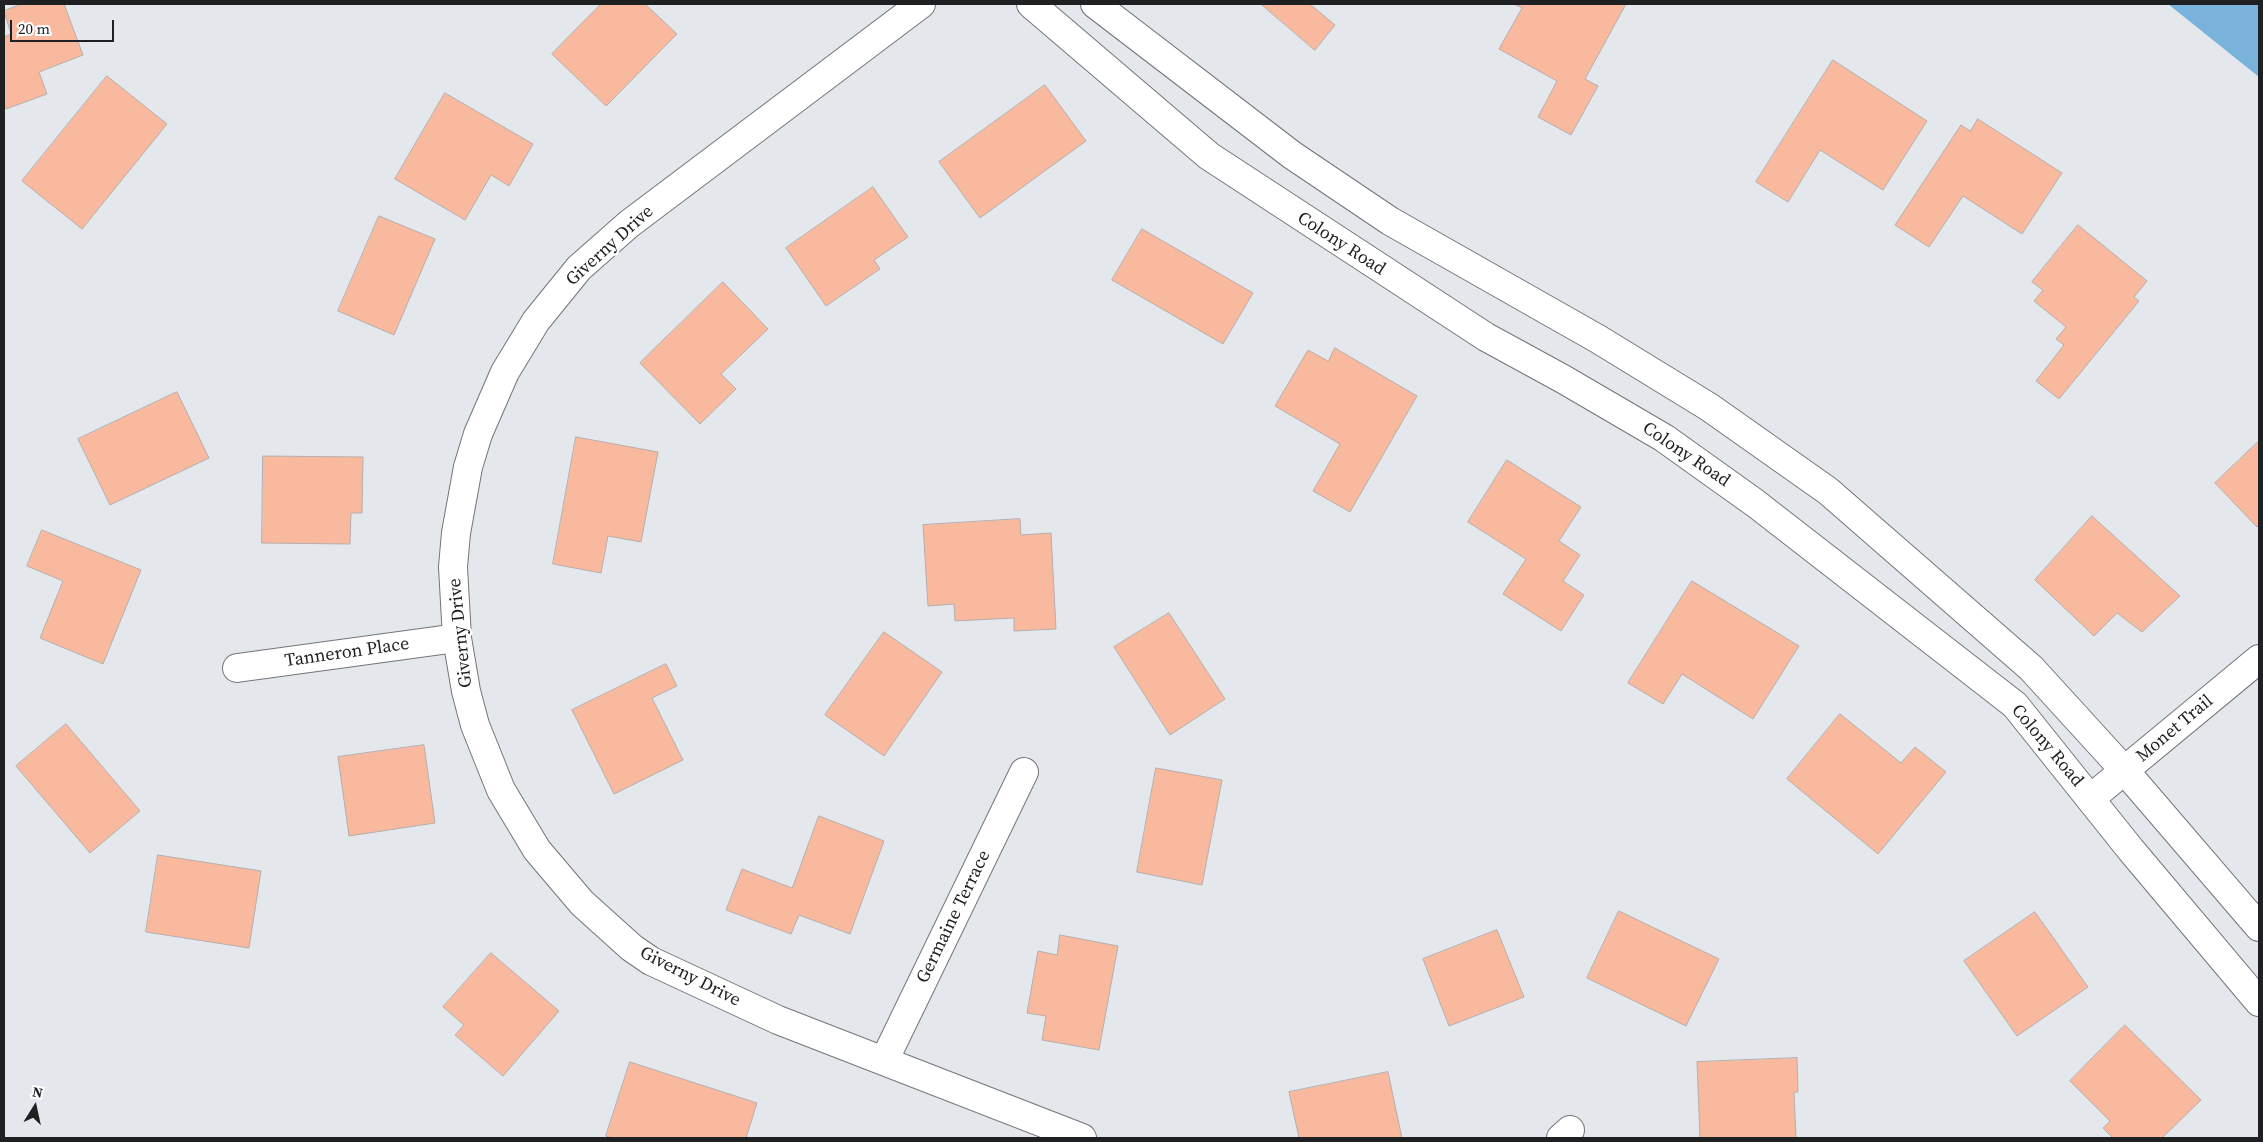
<!DOCTYPE html>
<style>
body{margin:0}
#map{position:relative;width:2263px;height:1142px;overflow:hidden;background:#e4e8ed;font-family:"Source Serif 4",serif}
canvas{display:block}
.frame{position:absolute;inset:0;border:5px solid #1e2021;pointer-events:none}
.north{position:absolute;left:10px;top:1082px;width:50px;height:50px;-webkit-text-stroke:4px #fff;paint-order:stroke;rotate:10deg;font-size:14px;font-weight:700;line-height:20px;text-align:center;color:#1e2021}
.north::after{content:'';display:block;margin:auto;width:18px;height:22px;background:#1e2021;clip-path:polygon(50% 0,100% 100%,50% 72%,0 100%)}
.scale{position:absolute;left:10px;top:20px;width:104px;height:22px;box-sizing:border-box;border:2px solid #1e2021;border-top:0;padding-left:6px;font-size:15px;line-height:18px;white-space:nowrap;color:#1e2021;-webkit-text-stroke:4px #fff;paint-order:stroke}
</style>
<div id="map">
<canvas width="2263" height="1142"></canvas>
<div class="frame"></div>
<div class="north">N</div>
<div class="scale">20 m</div>
</div>
<script>
const ctx = document.querySelector('canvas').getContext('2d');
ctx.lineJoin = 'round';
function fill(path, color) {
  ctx.fillStyle = color;
  ctx.fill(path, 'evenodd');
}
function trace(path, color, width, dash) {
  ctx.strokeStyle = color;
  ctx.lineWidth = width;
  ctx.lineCap = dash ? 'butt' : 'round';
  ctx.setLineDash(dash || []);
  ctx.stroke(path);
}
function drawText(font, color, halo, rows, align = 'center') {
  ctx.font = font + ' "Source Serif 4",serif';
  ctx.lineWidth = 5;
  ctx.setLineDash([]);
  ctx.textBaseline = 'middle';
  ctx.strokeStyle = halo;
  ctx.fillStyle = color;
  for (const [text, x, y, turn = 0] of rows) {
    ctx.save();
    ctx.translate(x, y);
    ctx.rotate((+turn || 0) * Math.PI / 180);
    ctx.textAlign = isNaN(turn) ? turn : align;
    if (halo) ctx.strokeText(text, 0, 0);
    ctx.fillText(text, 0, 0);
    ctx.restore();
  }
}
const water = new Path2D(`
 M 2168,4 L 2259,4 L 2259,77 Z`);
const building = new Path2D(`
 M 22,4 L 64,4 L 83,55 L 39,72 L 47,94 L 6,109 L 4,103 L 4,37 L 11,34 L 4,11 Z
 M 601,4 L 645,4 L 677,34 L 606,106 L 552,54 Z
 M 1261,4 L 1313,4 L 1311,5 L 1335,25 L 1315,50 Z
 M 1514,4 L 1626,4 L 1585,79 L 1598,86 L 1571,135 L 1538,117 L 1557,81 L 1499,49 L 1522,8 Z
 M 1833,60 L 1927,121 L 1883,190 L 1820,150 L 1788,202 L 1756,182 Z
 M 107,76 L 167,124 L 82,229 L 22,181 Z
 M 1045,85 L 1086,141 L 980,218 L 939,162 Z
 M 445,93 L 533,144 L 509,186 L 491,175 L 465,220 L 395,179 Z
 M 1978,119 L 2062,173 L 2022,234 L 1963,196 L 1929,247 L 1895,225 L 1961,125 L 1970,131 Z
 M 873,187 L 908,237 L 874,260 L 880,269 L 826,306 L 786,248 Z
 M 379,216 L 435,239 L 394,335 L 338,311 Z
 M 2078,225 L 2147,281 L 2134,297 L 2139,301 L 2059,399 L 2036,381 L 2064,345 L 2056,339 L 2066,327 L 2034,301 L 2043,290 L 2032,282 Z
 M 1142,229 L 1253,293 L 1223,344 L 1112,280 Z
 M 723,282 L 768,329 L 721,374 L 736,389 L 700,424 L 640,363 Z
 M 1335,348 L 1417,396 L 1350,512 L 1313,491 L 1340,444 L 1275,406 L 1308,350 L 1328,361 Z
 M 177,392 L 209,458 L 110,505 L 78,439 Z
 M 576,437 L 658,452 L 641,542 L 608,536 L 601,573 L 553,564 Z
 M 2259,441 L 2259,525 L 2257,527 L 2215,483 Z
 M 263,456 L 363,457 L 362,513 L 351,513 L 350,544 L 262,543 Z
 M 1507,460 L 1581,507 L 1559,541 L 1580,555 L 1563,581 L 1584,595 L 1561,631 L 1503,594 L 1526,559 L 1468,522 Z
 M 2092,516 L 2180,596 L 2142,632 L 2117,613 L 2094,636 L 2035,580 Z
 M 1020,519 L 1021,535 L 1051,533 L 1056,629 L 1014,631 L 1014,618 L 955,621 L 954,604 L 928,606 L 923,525 Z
 M 42,530 L 141,570 L 103,664 L 40,638 L 63,581 L 27,566 Z
 M 1692,581 L 1799,646 L 1753,719 L 1682,674 L 1663,704 L 1628,683 Z
 M 1169,613 L 1225,699 L 1170,735 L 1114,647 Z
 M 884,632 L 942,672 L 884,756 L 825,715 Z
 M 666,664 L 677,686 L 652,698 L 683,760 L 614,794 L 572,710 Z
 M 1840,714 L 1901,763 L 1915,747 L 1946,772 L 1878,854 L 1787,779 Z
 M 66,724 L 140,811 L 90,853 L 16,766 Z
 M 424,745 L 435,823 L 349,836 L 338,757 Z
 M 1156,768 L 1222,780 L 1202,885 L 1137,872 Z
 M 819,816 L 884,841 L 850,934 L 799,915 L 791,934 L 726,910 L 742,869 L 792,888 Z
 M 158,855 L 261,871 L 249,948 L 146,932 Z
 M 1619,911 L 1719,959 L 1686,1026 L 1587,978 Z
 M 2035,912 L 2088,987 L 2017,1036 L 1964,961 Z
 M 1497,930 L 1524,997 L 1449,1026 L 1423,959 Z
 M 1060,935 L 1118,946 L 1099,1050 L 1042,1040 L 1046,1016 L 1027,1013 L 1038,951 L 1057,955 Z
 M 491,953 L 559,1011 L 503,1076 L 455,1035 L 464,1025 L 443,1007 Z
 M 2125,1025 L 2201,1100 L 2162,1138 L 2113,1138 L 2103,1128 L 2110,1121 L 2070,1081 Z
 M 1797,1058 L 1798,1092 L 1794,1092 L 1796,1138 L 1700,1138 L 1697,1062 Z
 M 630,1062 L 757,1103 L 746,1138 L 612,1138 L 606,1136 Z
 M 1388,1072 L 1402,1138 L 1299,1138 L 1289,1092 Z`);
const minor = new Path2D(`
 M 921,4 L 629,224 L 579,268 L 536,321 L 505,372 L 478,434 L 468,467 L 456,533 L 453,567 L 457,638 L 466,691 L 475,725 L 501,790 L 537,850 L 582,903 L 632,948 L 651,961 L 778,1020 L 1082,1138
 M 237,668 L 457,638
 M 2091,798 L 2259,659
 M 884,1061 L 1024,772
 M 1561,1138 L 1570,1130`);
const secondary = new Path2D(`
 M 1031,4 L 1209,156 L 1486,337 L 1563,379 L 1664,438 L 1755,503 L 2015,705 L 2131,850 L 2259,1002
 M 1095,4 L 1292,155 L 1390,221 L 1598,339 L 1709,407 L 1828,491 L 2031,668 L 2125,771 L 2259,927`);
const streetNames = [
 ["Colony Road",1341,244,33],
 ["Giverny Drive",610,246,-42],
 ["Colony Road",1686,455,34],
 ["Giverny Drive",461,633,-96],
 ["Tanneron Place",347,653,-8],
 ["Monet Trail",2175,729,-40],
 ["Colony Road",2047,746,50],
 ["Germaine Terrace",954,917,-64],
 ["Giverny Drive",690,977,27]
];
fill(water, '#79b3db');
fill(building, '#f9b99e');
trace(building, '#b4aeac', 1);
trace(minor, '#727579', 30);
trace(secondary, '#727579', 30);
trace(minor, '#fff', 28);
trace(secondary, '#fff', 28);
drawText('18px', '#1e2021', '#fff', streetNames);
</script>
